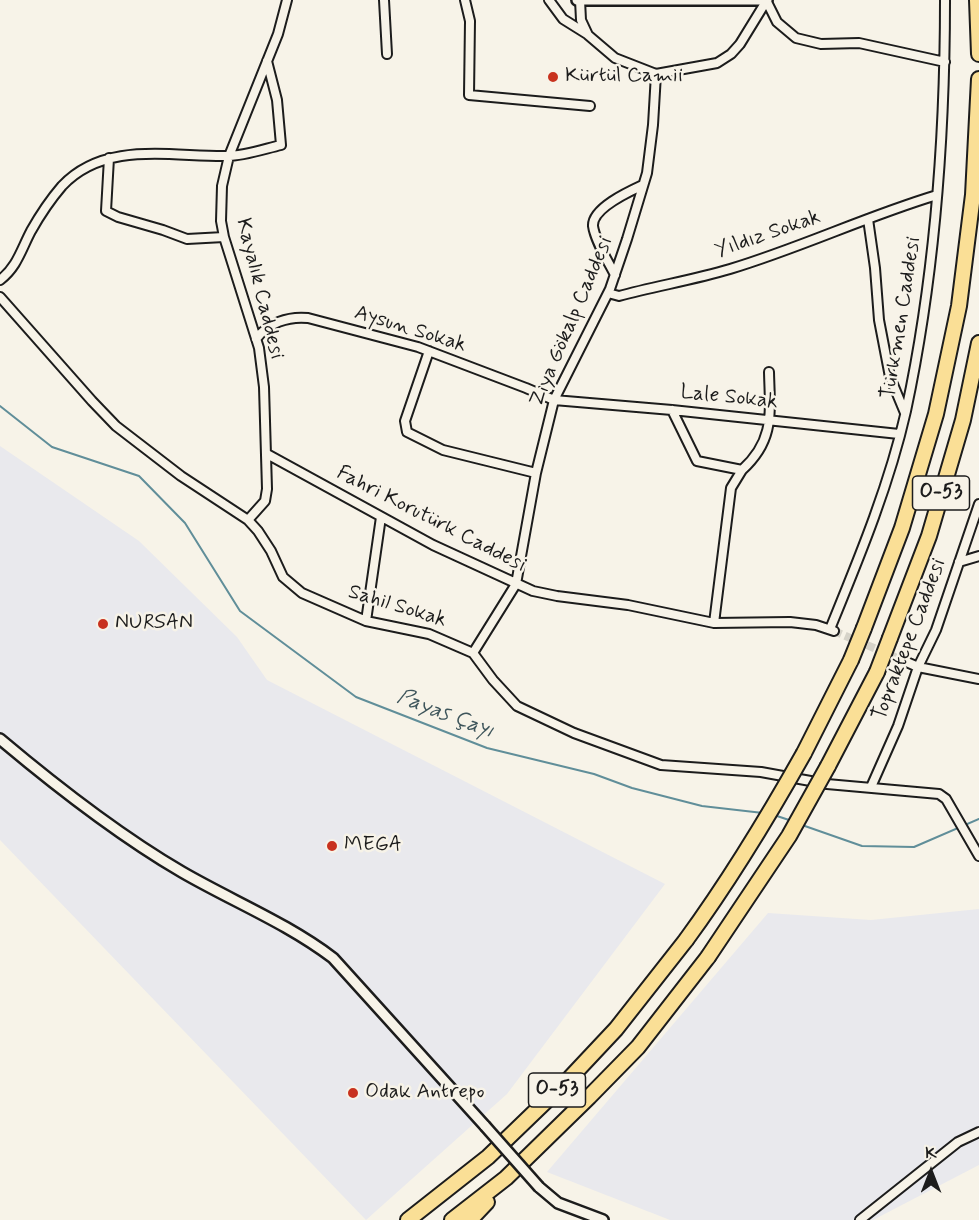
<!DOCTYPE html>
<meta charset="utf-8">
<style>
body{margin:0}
#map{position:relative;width:979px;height:1220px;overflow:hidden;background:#f7f3e8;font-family:Mynerve,sans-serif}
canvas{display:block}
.north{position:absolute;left:901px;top:1142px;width:60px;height:60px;-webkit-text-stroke:4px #f7f3e8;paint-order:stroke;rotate:0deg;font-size:16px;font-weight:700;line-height:24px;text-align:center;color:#1c1c1c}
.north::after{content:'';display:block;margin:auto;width:21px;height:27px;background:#1c1c1c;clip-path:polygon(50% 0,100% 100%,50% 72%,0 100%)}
</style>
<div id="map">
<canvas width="979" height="1220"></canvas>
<div class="north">K</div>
</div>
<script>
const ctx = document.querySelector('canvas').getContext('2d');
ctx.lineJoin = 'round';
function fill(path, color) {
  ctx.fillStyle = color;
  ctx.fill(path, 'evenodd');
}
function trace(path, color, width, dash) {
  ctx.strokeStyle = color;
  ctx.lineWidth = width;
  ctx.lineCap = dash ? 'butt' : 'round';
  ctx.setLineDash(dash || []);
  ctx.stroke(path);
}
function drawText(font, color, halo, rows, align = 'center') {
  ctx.font = font + ' Mynerve,sans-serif';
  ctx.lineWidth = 5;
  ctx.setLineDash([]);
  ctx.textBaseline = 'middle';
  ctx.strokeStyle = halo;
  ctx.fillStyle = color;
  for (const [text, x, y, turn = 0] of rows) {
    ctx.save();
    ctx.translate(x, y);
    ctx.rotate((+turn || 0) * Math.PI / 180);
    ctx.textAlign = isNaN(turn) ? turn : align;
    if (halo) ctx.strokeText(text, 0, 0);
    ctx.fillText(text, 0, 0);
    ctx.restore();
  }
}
const built = new Path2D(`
 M 0,446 L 139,541 L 237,637 L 267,680 L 665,884 L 507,1094 L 366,1220 L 0,840 Z
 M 979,909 L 979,1165 L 873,1220 L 670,1220 L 547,1172 L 768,913 L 871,920 Z`);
const stream = new Path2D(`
 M 0,406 L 52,447 L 139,476 L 185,523 L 240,611 L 356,697 L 487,748 L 594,774 L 632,788 L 702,806 L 763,813
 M 774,815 L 792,821
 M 802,825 L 862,846 L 914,847 L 979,819`);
const minorTunnel = new Path2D(`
 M 834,631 L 902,660`);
const minor = new Path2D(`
 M 384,0 L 387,54
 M 465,0 L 470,21 L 469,95 L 590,106
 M 549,0 L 563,19 L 587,34
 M 580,0 L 581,20 L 588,35 L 615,58 L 656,74 L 717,63 L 731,54 L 740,44 L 767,0
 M 766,0 L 777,22 L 796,38 L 821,44 L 859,43 L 945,62
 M 109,158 L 106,211 L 118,217 L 163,230 L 187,239 L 224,237
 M 868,219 L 875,268 L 879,320 L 890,377 L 905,413
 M 615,275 C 608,261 595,241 593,226 C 592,208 630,191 643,185
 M 0,280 C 17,267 21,250 31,231 C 40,215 50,200 62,186 C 105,140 172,157 227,156 C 244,156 264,149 281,145 L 277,100 L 267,61
 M 608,293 L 619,296 C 656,286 693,280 730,269 C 800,248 867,216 937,195
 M 0,297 L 92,401 L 116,426 L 181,476 L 248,520 L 258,531 L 271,551 L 283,577 L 302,593 L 366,621 L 429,634 L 473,653 L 493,680 L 517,706 L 574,733 L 661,765 L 761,772 L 827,784 L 939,794 L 946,799 L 979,856
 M 256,339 C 268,323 288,316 308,318 L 418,347 L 526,388 L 554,400 L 672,410 L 899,434
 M 429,351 L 405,421 L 407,432 L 443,450 L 536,473
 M 672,410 L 697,461 L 742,470 C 775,440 770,413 769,372
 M 267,454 L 433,545 L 533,591 L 557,596 L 628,605 L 714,623 L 790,622 L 816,625 L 834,631
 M 248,520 L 265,501 L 267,489 L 264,387 L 259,348 L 224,237 L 221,221 L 222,186 L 229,156 L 278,34 L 287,0
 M 959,562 L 979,556
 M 366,621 L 381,517
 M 714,623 L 731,488 L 742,470
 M 830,629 C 859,558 889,486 906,411 C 935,276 945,138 945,0
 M 473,653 L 516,584 L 536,473 L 554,400 L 610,289 L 627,239 L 647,173 L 653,125 L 656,74
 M 902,660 L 918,667 L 979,679
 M 871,787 L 898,726 L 918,667 L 936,630 L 979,504
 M 860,1220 L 958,1142 L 979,1132`);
const tertiary = new Path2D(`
 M 577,0 L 767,0
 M 0,739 C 57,787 117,834 182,872 C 232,901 287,923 333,958 L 485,1126
 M 539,1187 L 558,1203 L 603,1220`);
const motorway = new Path2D(`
 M 977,0 L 979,54
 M 864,628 L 902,528 L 936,414 L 959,306 L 973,195 L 979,79
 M 890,638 L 929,536 L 963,420 L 979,343
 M 804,753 L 851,660
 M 828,766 L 877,672
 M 408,1220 L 488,1157 L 570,1078 L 616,1029 L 686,940
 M 452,1220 L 506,1178 L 589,1097 L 638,1047 L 708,957
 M 470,1220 L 487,1202`);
const tertiaryBridge = new Path2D(`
 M 485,1126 L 539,1187`);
const motorwayBridge = new Path2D(`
 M 851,660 L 864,628
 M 877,672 L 890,638
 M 686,940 C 730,880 768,817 804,753
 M 708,957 L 789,836 L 828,766`);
const markers = [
 [553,77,6,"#c8321e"],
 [103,624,6,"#c8321e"],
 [332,846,6,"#c8321e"],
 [353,1093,6,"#c8321e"]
];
const shields = [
 [941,493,57],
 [557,1090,57]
];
const shieldNames = [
 ["O-53",941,493],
 ["O-53",557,1090]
];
const poiNames = [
 ["Kürtül Camii",565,77],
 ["NURSAN",115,624],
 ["MEGA",344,846],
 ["Odak Antrepo",365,1093]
];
const streetNames = [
 ["Yıldız Sokak",768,235,-19],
 ["Kayalık Caddesi",259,289,76],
 ["Türkmen Caddesi",902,318,-81],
 ["Ziya Gökalp Caddesi",572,322,-67],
 ["Aysun Sokak",410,330,17],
 ["Lale Sokak",729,398,6],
 ["Fahri Korutürk Caddesi",431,520,27],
 ["Sahil Sokak",397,607,17],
 ["Topraktepe Caddesi",910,640,-69]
];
const waterNames = [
 ["Payas Çayı",445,715,21]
];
fill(built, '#e9e9ed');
trace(stream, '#608e99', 2);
trace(minorTunnel, '#d6d3c9', 8, [8, 4]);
trace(minor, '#1c1c1c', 12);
trace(tertiary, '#1c1c1c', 14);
trace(motorway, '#1c1c1c', 18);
trace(minor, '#f7f3e8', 8);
trace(tertiary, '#f7f3e8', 9);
trace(motorway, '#fadf96', 14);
trace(tertiaryBridge, '#1c1c1c', 14, []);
trace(motorwayBridge, '#1c1c1c', 18, []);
trace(tertiaryBridge, '#f7f3e8', 9);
trace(motorwayBridge, '#fadf96', 14);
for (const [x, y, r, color] of markers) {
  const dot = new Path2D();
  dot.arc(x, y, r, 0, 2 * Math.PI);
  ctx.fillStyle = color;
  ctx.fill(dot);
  trace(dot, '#f7f3e8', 2);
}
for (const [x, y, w] of shields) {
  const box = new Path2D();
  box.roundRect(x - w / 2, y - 17, w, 34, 4.5);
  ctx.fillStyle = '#f7f3e8';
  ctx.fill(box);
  trace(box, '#1c1c1c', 1.5);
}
drawText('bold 20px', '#1c1c1c', null, shieldNames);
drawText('21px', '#1c1c1c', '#f7f3e8', poiNames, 'left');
drawText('21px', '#1c1c1c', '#f7f3e8', streetNames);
drawText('italic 22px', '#3e555b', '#f7f3e8', waterNames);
</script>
